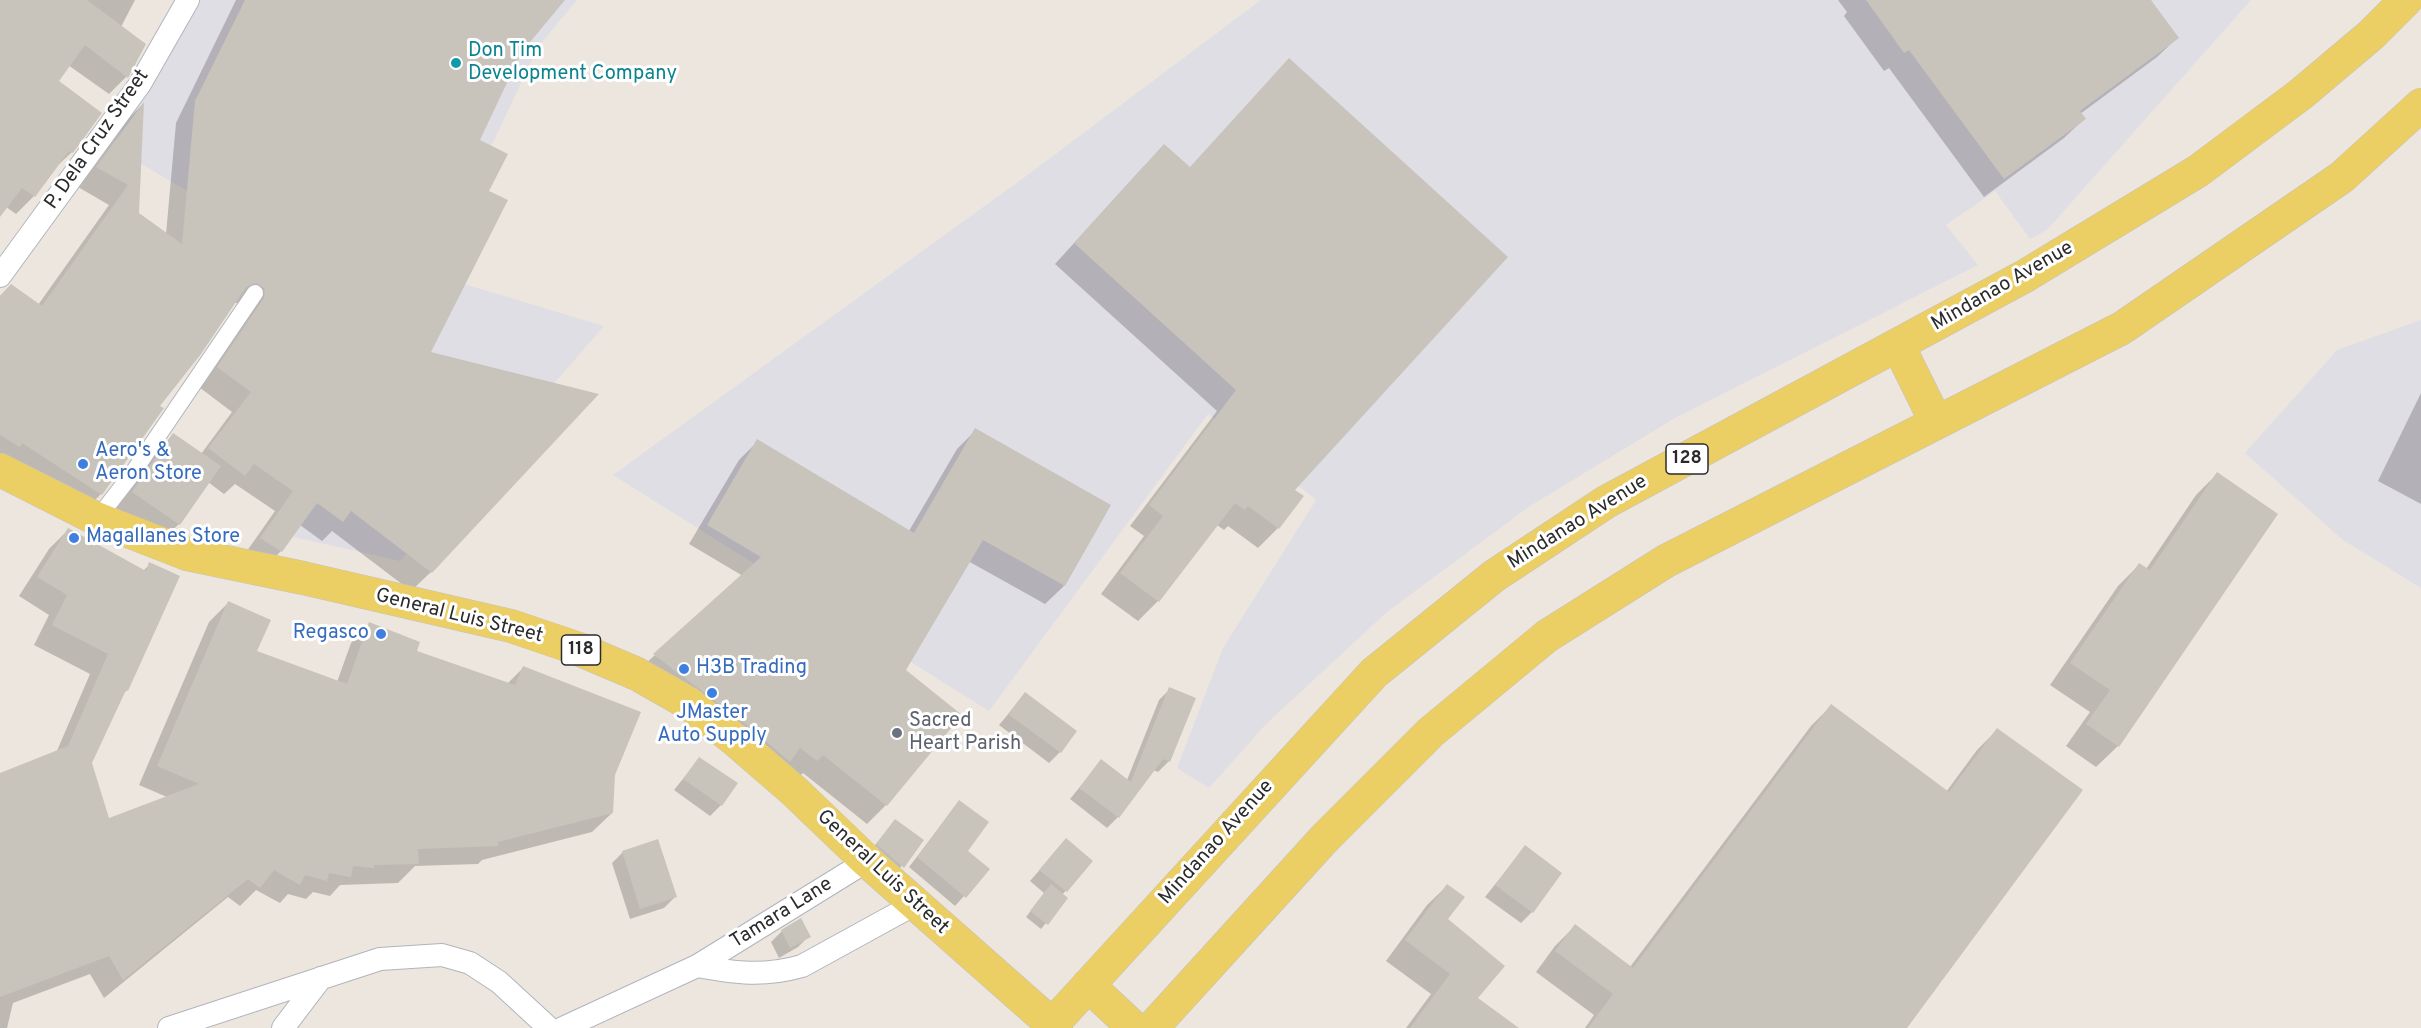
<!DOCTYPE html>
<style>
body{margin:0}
canvas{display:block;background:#ece6de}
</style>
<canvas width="2421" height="1028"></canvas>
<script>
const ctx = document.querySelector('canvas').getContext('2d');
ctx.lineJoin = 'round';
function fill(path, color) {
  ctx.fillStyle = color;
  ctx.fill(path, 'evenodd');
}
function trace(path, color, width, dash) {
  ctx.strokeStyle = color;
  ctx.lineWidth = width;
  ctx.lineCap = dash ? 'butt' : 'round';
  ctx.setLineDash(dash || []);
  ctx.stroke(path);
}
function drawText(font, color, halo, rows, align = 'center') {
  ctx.font = font + ' Overpass,sans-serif';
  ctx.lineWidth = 6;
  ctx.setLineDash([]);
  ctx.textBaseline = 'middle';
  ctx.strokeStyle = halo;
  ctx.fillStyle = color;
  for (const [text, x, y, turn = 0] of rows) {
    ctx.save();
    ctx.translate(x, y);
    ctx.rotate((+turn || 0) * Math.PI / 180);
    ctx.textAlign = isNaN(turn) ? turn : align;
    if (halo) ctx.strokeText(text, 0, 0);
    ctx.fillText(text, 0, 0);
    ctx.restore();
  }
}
const industrial = new Path2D(`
 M 187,0 L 577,0 L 538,47 L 431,274 L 604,326 L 400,561 L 276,533 L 305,487 L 331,277 L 113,147 Z
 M 1261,0 L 2251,0 L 2047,230 L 2030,239 L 1995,191 L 1946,225 L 1978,265 L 1675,418 L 1530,506 L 1387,612 L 1266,724 L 1209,788 L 1177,768 L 1223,648 L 1316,500 L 1208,414 L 989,711 L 613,475 L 1033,171 Z
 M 2421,320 L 2421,588 L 2343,540 L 2245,453 L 2337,350 Z`);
const shadow = new Path2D(`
 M 0,0 L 135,0 L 121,27 L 127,76 L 109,94 L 68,65 L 56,81 L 72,152 L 53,170 L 34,196 L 16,214 L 6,207 L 0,215 Z
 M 236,0 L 563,0 L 520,53 L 478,141 L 487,191 L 429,353 L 431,572 L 411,591 L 332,531 L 322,541 L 300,525 L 281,551 L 261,571 L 242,558 L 275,511 L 235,484 L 224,494 L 208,482 L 179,524 L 162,540 L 116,509 L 157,451 L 173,435 L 201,454 L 232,412 L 199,387 L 240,303 L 234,303 L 158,407 L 162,409 L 101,494 L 81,514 L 0,464 L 0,296 L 7,289 L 38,305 L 109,205 L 78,187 L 124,123 L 142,105 L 137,214 L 166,234 L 176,123 Z
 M 1838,0 L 2149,0 L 2177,38 L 2157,57 L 2080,114 L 2084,119 L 2064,138 L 1984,197 L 1889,68 L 1884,71 L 1844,16 L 1847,12 Z
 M 1144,166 L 1293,490 L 1278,528 L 1258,548 L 1228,526 L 1224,530 L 1217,525 L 1158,601 L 1138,621 L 1101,594 L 1144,536 L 1130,526 L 1217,411 L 1055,264 Z
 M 2421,393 L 2421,504 L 2378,481 Z
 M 976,430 L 1064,586 L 1045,604 L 968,561 L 904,670 L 960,715 L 886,805 L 867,824 L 803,773 L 797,779 L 635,673 L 743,576 L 689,544 L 739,460 L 758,441 L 909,531 L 957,449 Z
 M 2217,474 L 2118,746 L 2096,767 L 2066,746 L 2090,712 L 2050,685 L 2118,586 L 2139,565 L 2146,569 L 2196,495 Z
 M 68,530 L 143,571 L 150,564 L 127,690 L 122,695 L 91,763 L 108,820 L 167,797 L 139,785 L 209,622 L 228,603 L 255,652 L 337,682 L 351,643 L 370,624 L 415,652 L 507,684 L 523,668 L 614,775 L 612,813 L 592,832 L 482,860 L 478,864 L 415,866 L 398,883 L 340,885 L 330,896 L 313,892 L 306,899 L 288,894 L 280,903 L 256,890 L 240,906 L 228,897 L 104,998 L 90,974 L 13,1003 L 7,1028 L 0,1028 L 0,775 L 56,753 L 90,674 L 34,645 L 49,615 L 19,596 L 49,549 Z
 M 1170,689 L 1194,699 L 1169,761 L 1158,772 L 1153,770 L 1118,817 L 1107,828 L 1070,799 L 1101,761 L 1127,780 L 1159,700 Z
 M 1025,694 L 1060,752 L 1049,763 L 999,725 Z
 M 1831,706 L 1946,792 L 1977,750 L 1997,730 L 1905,1028 L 1585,1028 L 1594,1015 L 1536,972 L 1555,946 L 1575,926 L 1630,967 L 1811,726 Z
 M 699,759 L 721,805 L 710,816 L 674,790 Z
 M 959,802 L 966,851 L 988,869 L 955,906 L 909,867 Z
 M 895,821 L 922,840 L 892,878 L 866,856 Z
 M 1066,840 L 1091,861 L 1062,895 L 1066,899 L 1041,929 L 1026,917 L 1044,893 L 1030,881 Z
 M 1525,847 L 1532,912 L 1521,923 L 1485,897 Z
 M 623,852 L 675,897 L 664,908 L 630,919 L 612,863 Z
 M 1447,886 L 1446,920 L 1476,998 L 1517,1028 L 1406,1028 L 1431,994 L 1386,961 L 1427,905 Z
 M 782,931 L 809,936 L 798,947 L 779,958 L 771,942 Z`);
const building = new Path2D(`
 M 0,0 L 87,0 L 146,44 L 128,78 L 85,45 L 59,81 L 102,113 L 73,153 L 69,151 L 35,197 L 22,188 L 0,217 Z
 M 245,0 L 565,0 L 521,53 L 480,140 L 508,154 L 489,191 L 508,200 L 431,352 L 599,394 L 432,573 L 351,511 L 343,522 L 317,503 L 282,552 L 260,538 L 293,491 L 254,464 L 245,476 L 208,448 L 251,392 L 217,367 L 264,298 L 265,289 L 256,283 L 246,287 L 201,354 L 160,406 L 164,408 L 102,495 L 22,443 L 20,447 L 0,435 L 0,296 L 11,284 L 42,306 L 128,185 L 96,167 L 144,102 L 139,213 L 182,244 L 195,101 Z
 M 1866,0 L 2151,0 L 2179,38 L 2080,111 L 2086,119 L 2004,179 L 1909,50 L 1904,53 Z
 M 1289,58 L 1508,257 L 1295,490 L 1304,496 L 1279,529 L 1248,506 L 1245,510 L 1235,503 L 1159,602 L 1120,573 L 1163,516 L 1149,505 L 1236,390 L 1074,243 L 1164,144 L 1190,167 Z
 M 975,428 L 1111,505 L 1065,586 L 983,540 L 906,670 L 962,715 L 887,806 L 823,755 L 817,761 L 800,748 L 790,762 L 747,725 L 653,654 L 761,557 L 707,525 L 757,439 L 914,533 Z
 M 173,433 L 221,466 L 180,525 L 132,492 Z
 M 2217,472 L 2278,514 L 2119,747 L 2086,724 L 2110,690 L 2070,663 L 2139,563 L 2150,570 Z
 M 68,528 L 146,571 L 149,562 L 180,576 L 128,691 L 126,690 L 92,763 L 109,818 L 199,784 L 157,766 L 228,601 L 271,620 L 257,651 L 347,684 L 369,622 L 420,642 L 417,651 L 515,685 L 523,666 L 641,712 L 615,775 L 613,813 L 498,842 L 498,846 L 418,849 L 419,864 L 374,865 L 374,868 L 353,866 L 351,877 L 329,873 L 327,881 L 305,875 L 300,885 L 274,870 L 260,888 L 248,879 L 123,980 L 109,956 L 0,997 L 0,773 L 68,746 L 108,654 L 52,625 L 67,595 L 37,577 Z
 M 1169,687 L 1196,698 L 1170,762 L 1163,759 L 1119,818 L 1079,788 L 1101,759 L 1131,782 Z
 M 1025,692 L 1077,731 L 1061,753 L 1008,714 Z
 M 1831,704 L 1949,792 L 1997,728 L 2083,790 L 1907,1028 L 1588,1028 L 1613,994 L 1555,951 L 1575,924 L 1633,968 Z
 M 699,757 L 738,783 L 722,806 L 683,779 Z
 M 959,800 L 989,822 L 968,851 L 990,869 L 966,898 L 917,857 Z
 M 895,819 L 924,840 L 904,868 L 876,844 Z
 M 1066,838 L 1093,861 L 1067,892 L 1039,870 Z
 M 658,839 L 677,897 L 640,909 L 622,851 Z
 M 1525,845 L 1562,873 L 1533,913 L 1495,885 Z
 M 1051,884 L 1068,898 L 1048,925 L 1030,911 Z
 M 1447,884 L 1465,897 L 1448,919 L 1505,966 L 1478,998 L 1519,1028 L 1410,1028 L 1450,974 L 1405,940 Z
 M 801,918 L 811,937 L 790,948 L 781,930 Z`);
const pedestrian = new Path2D(`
 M 97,519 L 132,474 L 255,293`);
const minor = new Path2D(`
 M 0,276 L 140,84 L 188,0
 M 697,966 C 736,973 763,977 802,966 L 915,904
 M 169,1028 L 380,959 L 442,955 L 470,963 L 499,982 L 549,1028
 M 283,1028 L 321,978
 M 563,1028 L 697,966 L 867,861`);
const primary = new Path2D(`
 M 1898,345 L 1936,422
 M 0,470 L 97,519 L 187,554 L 303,578 L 511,626 L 576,648 L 637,674 L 688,703 L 735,740 L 794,791 L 867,861 L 1056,1028
 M 1088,985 L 1134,1028
 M 1052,1025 L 1374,673 L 1494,576 L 1606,502 L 2025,276 L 2198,171 L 2301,94 L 2371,35 L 2406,0
 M 1152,1028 L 1324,839 L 1431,732 L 1547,636 L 1666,561 L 2122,328 L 2342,177 L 2421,105`);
const markers = [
 [456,63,6,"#0f9aa8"],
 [83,464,6,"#3f7fe0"],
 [74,538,6,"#3f7fe0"],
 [381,634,6,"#3f7fe0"],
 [684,669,6,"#3f7fe0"],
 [712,693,6,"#3f7fe0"],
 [897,733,6,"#6b7280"]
];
const shields = [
 [1687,459,42],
 [581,650,39]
];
const shieldNames = [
 ["128",1687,459],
 ["118",581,650]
];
const cultureNames = [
 ["Don Tim",468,52],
 ["Development Company",468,75]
];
const streetNames = [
 ["P. Dela Cruz Street",98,140,-55],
 ["Mindanao Avenue",2003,287,-30],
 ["Mindanao Avenue",1578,523,-32],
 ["General Luis Street",459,617,14],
 ["Mindanao Avenue",1217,843,-48],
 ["General Luis Street",882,873,43],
 ["Tamara Lane",782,914,-32]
];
const shopNames = [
 ["Aero's &",95,452],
 ["Aeron Store",95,475],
 ["Magallanes Store",86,538],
 ["Regasco",369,634,"right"],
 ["H3B Trading",696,669],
 ["JMaster",712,714,"center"],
 ["Auto Supply",712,737,"center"]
];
const worshipNames = [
 ["Sacred",909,722],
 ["Heart Parish",909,745]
];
fill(industrial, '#e0dee5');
fill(shadow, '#0003');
fill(building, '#c8c4bc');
trace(pedestrian, '#b1b4be', 18);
trace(minor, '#b1b4be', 24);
trace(primary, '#c4c4c4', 34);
trace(pedestrian, '#fff', 16);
trace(minor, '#fff', 22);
trace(primary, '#ebce64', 33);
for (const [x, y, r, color] of markers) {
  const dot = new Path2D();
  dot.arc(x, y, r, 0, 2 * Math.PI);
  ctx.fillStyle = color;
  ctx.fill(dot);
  trace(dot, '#fff', 2);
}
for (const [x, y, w] of shields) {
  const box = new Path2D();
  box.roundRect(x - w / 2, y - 15, w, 30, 4.5);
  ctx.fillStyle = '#fff';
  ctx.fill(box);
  trace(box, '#2b2b2b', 1.5);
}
drawText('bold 18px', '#2b2b2b', null, shieldNames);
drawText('20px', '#0d838f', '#fff', cultureNames, 'left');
drawText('20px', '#2b2b2b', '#fff', streetNames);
drawText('20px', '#366cbe', '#fff', shopNames, 'left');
drawText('20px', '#5b616d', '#fff', worshipNames, 'left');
</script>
